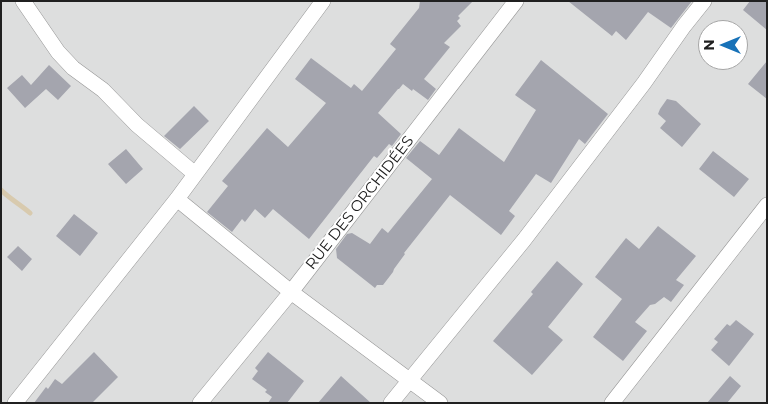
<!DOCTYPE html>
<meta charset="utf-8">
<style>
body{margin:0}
#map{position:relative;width:768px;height:404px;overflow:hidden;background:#e9e8ef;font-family:Montserrat,sans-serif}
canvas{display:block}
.frame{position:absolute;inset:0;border:2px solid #202020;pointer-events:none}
.north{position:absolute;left:698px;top:20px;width:50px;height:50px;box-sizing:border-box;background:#fff;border:1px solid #a6a6a6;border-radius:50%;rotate:270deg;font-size:14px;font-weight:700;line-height:20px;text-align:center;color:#202020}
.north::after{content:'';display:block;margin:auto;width:18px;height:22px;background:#1872b8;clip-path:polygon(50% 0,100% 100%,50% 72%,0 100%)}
</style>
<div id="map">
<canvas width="768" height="404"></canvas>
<div class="frame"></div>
<div class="north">N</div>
</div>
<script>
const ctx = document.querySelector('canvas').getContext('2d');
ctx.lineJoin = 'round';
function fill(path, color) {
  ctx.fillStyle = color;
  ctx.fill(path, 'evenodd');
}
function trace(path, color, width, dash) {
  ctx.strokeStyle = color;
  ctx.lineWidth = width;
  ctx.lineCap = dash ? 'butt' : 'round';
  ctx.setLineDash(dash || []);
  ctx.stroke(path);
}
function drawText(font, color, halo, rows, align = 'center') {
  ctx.font = font + ' Montserrat,sans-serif';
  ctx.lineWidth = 4;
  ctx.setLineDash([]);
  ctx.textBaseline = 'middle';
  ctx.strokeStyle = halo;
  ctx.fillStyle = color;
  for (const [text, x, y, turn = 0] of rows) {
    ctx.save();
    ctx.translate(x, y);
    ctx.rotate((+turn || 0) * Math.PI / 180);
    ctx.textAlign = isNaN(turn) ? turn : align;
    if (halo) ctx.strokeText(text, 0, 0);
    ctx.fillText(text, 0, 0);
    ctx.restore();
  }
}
const residential = new Path2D(`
 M 1,1 L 767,1 L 767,403 L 1,403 ZM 708,30 L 738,30 L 738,60 L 708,60 Z`);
const stream = new Path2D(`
 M 1,190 C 10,199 21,205 30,213`);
const building = new Path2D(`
 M 420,1 L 473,1 L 458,16 L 460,18 L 457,21 L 461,26 L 444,43 L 450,47 L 424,79 L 436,89 L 428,100 L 413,89 L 412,91 L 403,84 L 399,89 L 398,89 L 378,113 L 401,134 L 392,146 L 389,144 L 377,158 L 374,156 L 309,239 L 273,209 L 265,218 L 255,209 L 245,222 L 242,219 L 232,232 L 207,212 L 228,186 L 222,181 L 267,128 L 288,147 L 326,103 L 295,79 L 311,58 L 351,88 L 354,84 L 362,91 L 396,49 L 390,44 L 419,8 Z
 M 568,1 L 692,1 L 671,28 L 648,12 L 626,40 L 616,31 L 612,36 Z
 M 750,1 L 767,1 L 767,30 L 743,10 Z
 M 541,60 L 608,114 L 585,144 L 579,139 L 551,183 L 536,174 L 509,211 L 515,216 L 501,235 L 450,195 L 404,253 L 405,254 L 394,269 L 393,272 L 383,285 L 377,285 L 375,288 L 337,258 L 336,249 L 347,234 L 352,233 L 370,244 L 382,228 L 388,233 L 432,179 L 406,158 L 420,141 L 439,155 L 459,128 L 504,162 L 536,110 L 515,95 Z
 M 767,61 L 767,99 L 748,84 Z
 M 49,65 L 71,86 L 58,100 L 46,89 L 25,108 L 7,88 L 22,75 L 31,85 Z
 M 667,99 L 676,101 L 701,124 L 682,147 L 660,128 L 666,121 L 658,114 L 660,109 Z
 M 194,106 L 209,121 L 180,149 L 164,136 Z
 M 126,149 L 143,169 L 126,184 L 108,164 Z
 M 713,151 L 749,179 L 734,197 L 699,169 Z
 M 74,214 L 98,233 L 80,256 L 56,236 Z
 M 658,226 L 696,256 L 676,280 L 684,285 L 671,302 L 664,297 L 655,304 L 650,305 L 635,322 L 647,331 L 623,361 L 593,337 L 622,299 L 595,277 L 626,238 L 639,249 Z
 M 18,246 L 32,259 L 22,271 L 7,257 Z
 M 557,261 L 583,284 L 548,327 L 563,340 L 532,375 L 493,341 L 533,294 L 531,292 Z
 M 736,320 L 754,334 L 729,366 L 711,350 L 718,342 L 714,339 L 727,324 L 730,326 Z
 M 94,352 L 118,377 L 92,403 L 34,403 L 46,387 L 48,389 L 55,379 L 62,384 Z
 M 268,352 L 304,381 L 287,403 L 268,403 L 272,397 L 265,392 L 267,390 L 252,379 L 258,371 L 255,368 Z
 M 341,376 L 371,403 L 318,403 Z
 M 730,376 L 741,386 L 727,403 L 707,403 Z`);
const minor = new Path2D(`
 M 23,1 L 58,52 L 73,68 L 103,90 L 137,125 L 195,174
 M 177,199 L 291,292 L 440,403
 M 15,403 L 177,199 L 323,1
 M 200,403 L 291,292 L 516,1
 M 391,403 L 524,240 L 644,83 L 684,26 L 704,1
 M 612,403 L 767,205`);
const streetNames = [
 ["RUE DES ORCHIDÉES",360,203,-52]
];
fill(residential, '#dddede');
trace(stream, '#d8caae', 5);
fill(building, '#a4a5ae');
trace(minor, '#979797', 16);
trace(minor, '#fff', 15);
drawText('15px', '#202020', '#fff', streetNames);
</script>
